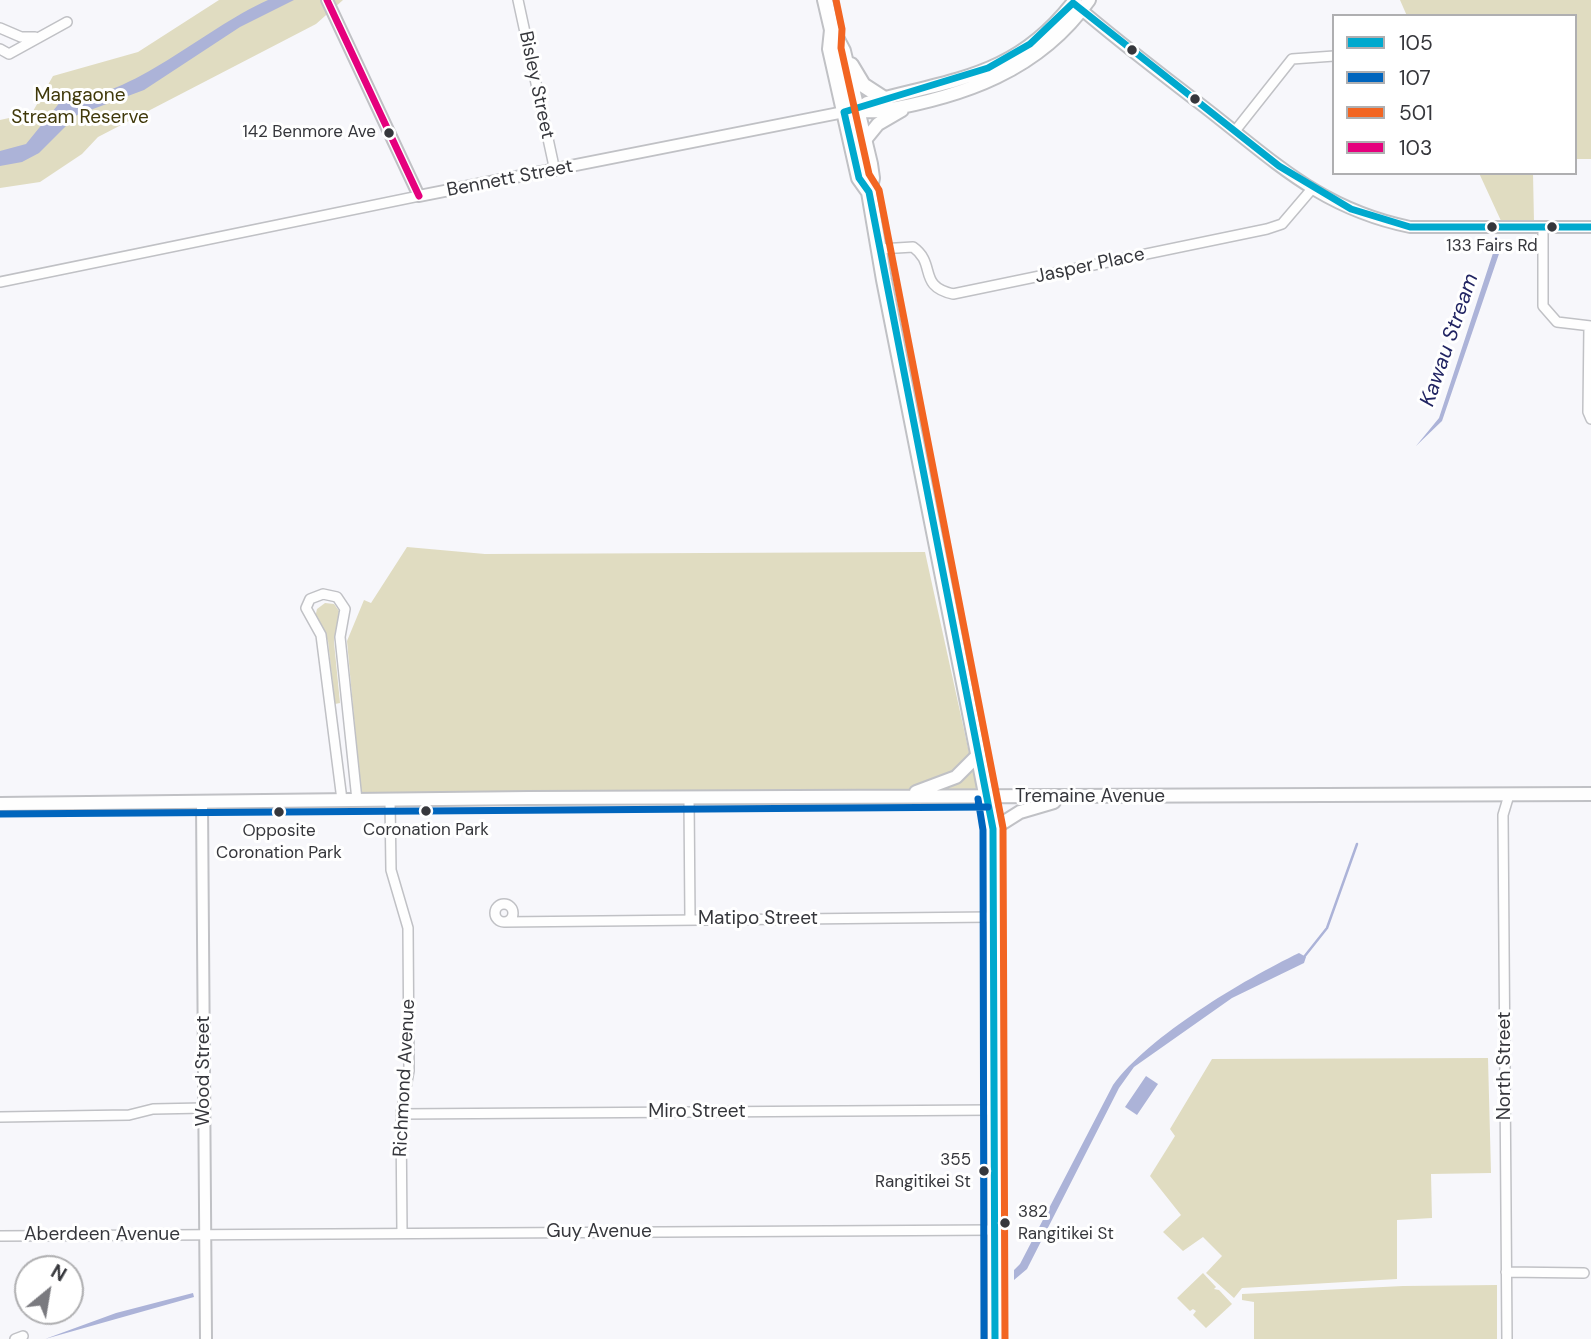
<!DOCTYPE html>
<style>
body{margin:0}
#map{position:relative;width:1591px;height:1339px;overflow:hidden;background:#f7f7fb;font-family:"DM Sans",sans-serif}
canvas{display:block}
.legend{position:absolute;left:1332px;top:14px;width:245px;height:161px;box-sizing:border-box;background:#fff;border:2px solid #afafb1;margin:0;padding:9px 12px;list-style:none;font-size:21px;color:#36373c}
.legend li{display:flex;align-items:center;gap:14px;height:35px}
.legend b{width:35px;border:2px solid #afafb1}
.north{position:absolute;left:14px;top:1255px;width:70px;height:70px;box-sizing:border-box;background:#fff;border:2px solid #afafb1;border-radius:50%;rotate:30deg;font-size:19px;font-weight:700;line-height:28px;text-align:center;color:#36373c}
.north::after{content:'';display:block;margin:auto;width:24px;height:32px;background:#7a7a7f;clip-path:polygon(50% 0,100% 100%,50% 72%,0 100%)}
</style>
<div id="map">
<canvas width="1591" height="1339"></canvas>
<ul class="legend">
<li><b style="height:9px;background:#00a9ce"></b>105</li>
<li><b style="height:9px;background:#0065bd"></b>107</li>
<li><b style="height:9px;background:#f26522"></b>501</li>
<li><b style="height:9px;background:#e5007d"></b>103</li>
</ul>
<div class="north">N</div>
</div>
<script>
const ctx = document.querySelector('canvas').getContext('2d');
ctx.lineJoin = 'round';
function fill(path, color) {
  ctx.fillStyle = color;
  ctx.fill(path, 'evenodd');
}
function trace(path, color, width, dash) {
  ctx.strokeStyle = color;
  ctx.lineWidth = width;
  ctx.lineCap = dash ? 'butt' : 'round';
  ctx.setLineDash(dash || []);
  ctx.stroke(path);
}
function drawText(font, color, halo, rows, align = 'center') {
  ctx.font = font + ' "DM Sans",sans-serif';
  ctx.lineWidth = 6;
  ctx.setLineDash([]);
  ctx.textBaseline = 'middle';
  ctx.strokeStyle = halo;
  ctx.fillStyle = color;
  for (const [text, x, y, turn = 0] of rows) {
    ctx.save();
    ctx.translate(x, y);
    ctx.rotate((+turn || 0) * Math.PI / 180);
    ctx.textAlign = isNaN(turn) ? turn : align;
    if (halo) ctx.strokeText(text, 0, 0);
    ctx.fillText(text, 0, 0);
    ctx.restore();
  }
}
const green = new Path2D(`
 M 219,0 L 343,0 L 316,24 L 98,137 L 82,154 L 40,182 L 0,188 L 0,120 L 32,113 L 53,76 L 138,52 Z
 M 1400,0 L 1591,0 L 1591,159 L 1575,159 L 1575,16 L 1407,16 Z
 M 1479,173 L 1533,173 L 1534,222 L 1502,223 Z
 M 407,547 L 485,554 L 925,552 L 977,789 L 361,795 L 347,641 L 364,600 L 371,603 Z
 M 325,603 L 334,604 L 339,611 L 334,642 L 340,703 L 335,704 L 328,641 L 315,618 L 317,609 Z
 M 1488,1058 L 1491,1173 L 1431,1174 L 1432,1218 L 1397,1220 L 1397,1279 L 1242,1288 L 1234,1298 L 1206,1273 L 1222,1256 L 1203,1237 L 1183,1251 L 1163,1232 L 1181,1215 L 1150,1176 L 1175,1136 L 1170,1129 L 1212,1059 Z
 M 1203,1273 L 1216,1287 L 1214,1289 L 1219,1290 L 1232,1304 L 1206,1328 L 1193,1315 L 1196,1311 L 1193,1309 L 1190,1311 L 1177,1298 Z
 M 1497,1285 L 1497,1339 L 1254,1339 L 1254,1302 L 1242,1300 L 1242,1294 L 1403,1286 Z`);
const water = new Path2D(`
 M 268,0 L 294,0 L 240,27 L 144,90 L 77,115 L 39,153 L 22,162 L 0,166 L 0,151 L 26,144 L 61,101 C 138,96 199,31 268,0 Z
 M 1496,244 L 1502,245 L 1442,421 L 1416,446 L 1439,418 Z
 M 1299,953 L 1306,957 L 1304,963 L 1232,998 L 1134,1067 L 1119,1088 L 1027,1269 L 1014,1280 L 1014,1270 L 1020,1264 L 1113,1085 C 1149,1036 1243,980 1299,953 Z
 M 1146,1076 L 1158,1084 L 1137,1115 L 1125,1107 Z
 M 193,1293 L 194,1297 L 45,1339 L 116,1313 Z`);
const stream = new Path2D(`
 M 1496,246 L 1496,238
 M 1304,957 L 1327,928 L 1357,844`);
const minor = new Path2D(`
 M 518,0 L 555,171
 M 0,28 L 21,37 L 35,37
 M 0,49 L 9,54 L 67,22
 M 1235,131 L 1292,59 L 1334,56
 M 1543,228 L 1543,306 L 1557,322 L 1591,326
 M 880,249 L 913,247 C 937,264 917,286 953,294 L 1267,229 L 1282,224 L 1311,190
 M 0,282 L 419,196
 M 1589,326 L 1588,412 L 1591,419
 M 689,798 L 690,919
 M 342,800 L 321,635 L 306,608 L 310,599 L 323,594 L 337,597 L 345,609 L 340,637 L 357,800
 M 390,800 L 391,870 L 408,928 L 409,1071 L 401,1114 L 402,1233
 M495 913a9 9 0 1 1 18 0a9 9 0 1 1-18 0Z
 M 504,922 L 992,917
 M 401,1114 L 993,1110
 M 0,1117 L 129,1115 L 153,1109 L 204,1108
 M 0,1236 L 994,1230
 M 1506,1272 L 1584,1273
 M 15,1339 L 23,1336
 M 1507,1339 L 1503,815 L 1509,795`);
const tertiary = new Path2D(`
 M 327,0 L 419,196 L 844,112
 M 1077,6 C 1119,42 1164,76 1208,110 C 1276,163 1322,209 1410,227 L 1591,227
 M 202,803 L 206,1339`);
const secondary = new Path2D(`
 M 856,110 L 867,103 C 952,79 1016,78 1075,0
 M 848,112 C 859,110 869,112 880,111 C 963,97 1039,71 1089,0
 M 865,140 L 878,124 L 902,110
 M 916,792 L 956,777 L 979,754
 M 0,804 L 529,798 L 1591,794
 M 993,829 L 1020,812 L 1054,802`);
const trunk = new Path2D(`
 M 825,0 L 832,30 L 843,51 L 870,164 L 872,178 L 869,192 L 884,280 L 993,829 L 995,1339
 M 832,30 L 830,49 L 859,178 L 869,192
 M 851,65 L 863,85 L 883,98`);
const bus1 = new Path2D(`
 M 995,1339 L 993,829 L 869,192 L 859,178 L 844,112 L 988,68 L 1030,44 L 1073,3 L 1279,166 L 1351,209 L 1410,227 L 1591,227`);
const bus2 = new Path2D(`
 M 978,799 L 983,830 L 984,1339
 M 0,814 L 988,807`);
const bus3 = new Path2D(`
 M 836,0 L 842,29 L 841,48 L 869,174 L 879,190 L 1003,828 L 1005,1339`);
const bus4 = new Path2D(`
 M 327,0 L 419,196`);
const markers = [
 [1132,50,6,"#36373c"],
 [1195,99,6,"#36373c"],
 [389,133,6,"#36373c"],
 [1492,227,6,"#36373c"],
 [1552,227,6,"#36373c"],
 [426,811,6,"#36373c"],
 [279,812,6,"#36373c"],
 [984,1171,6,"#36373c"],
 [1005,1223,6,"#36373c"]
];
const busNames = [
 ["142 Benmore Ave",376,133,"right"],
 ["133 Fairs Rd",1492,247],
 ["Coronation Park",426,831],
 ["Opposite",279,832],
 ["Coronation Park",279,854],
 ["355",971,1161,"right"],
 ["Rangitikei St",971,1183,"right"],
 ["382",1018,1213,"left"],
 ["Rangitikei St",1018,1235,"left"]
];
const streetNames = [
 ["Bisley Street",536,85,78],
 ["Bennett Street",510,179,-11],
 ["Jasper Place",1090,266,-12],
 ["Tremaine Avenue",1090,797],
 ["Matipo Street",758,919],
 ["North Street",1505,1066,-90],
 ["Wood Street",204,1071,-90],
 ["Richmond Avenue",405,1078,-87],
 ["Miro Street",697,1112],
 ["Guy Avenue",599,1232],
 ["Aberdeen Avenue",102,1235]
];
const parkNames = [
 ["Mangaone",80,96],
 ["Stream Reserve",80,118]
];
const waterNames = [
 ["Kawau Stream",1450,340,-71]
];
fill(green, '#e0dcc1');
fill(water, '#acb3d8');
trace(stream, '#acb3d8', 2.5);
trace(minor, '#c0c1c5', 12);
trace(tertiary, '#c0c1c5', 14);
trace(secondary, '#c0c1c5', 16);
trace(trunk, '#c0c1c5', 18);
trace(minor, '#fefefe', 9);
trace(tertiary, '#fefefe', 10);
trace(secondary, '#fefefe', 12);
trace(trunk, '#fefefe', 14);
trace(bus1, '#00a9ce', 7);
trace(bus2, '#0065bd', 7);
trace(bus3, '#f26522', 7);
trace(bus4, '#e5007d', 7);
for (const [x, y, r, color] of markers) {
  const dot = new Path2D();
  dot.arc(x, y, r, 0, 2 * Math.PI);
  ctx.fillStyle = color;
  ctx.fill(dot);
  trace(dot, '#fff', 2.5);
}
drawText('17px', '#36373c', '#fff', busNames);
drawText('19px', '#36373c', '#fff', streetNames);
drawText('19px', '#40390a', '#fff', parkNames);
drawText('italic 21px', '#222563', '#fff', waterNames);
</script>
